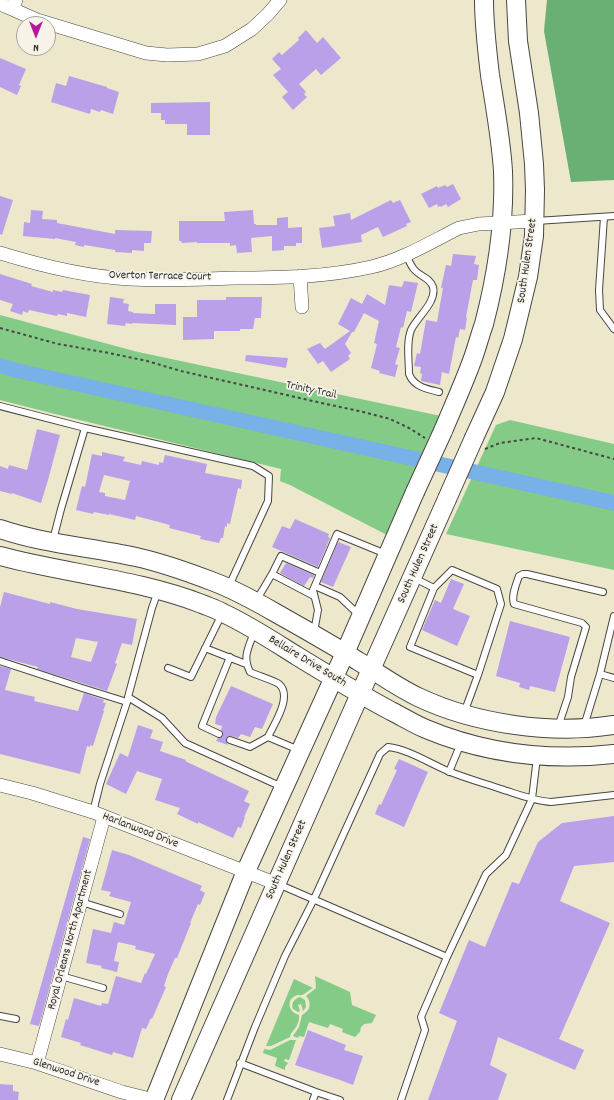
<!DOCTYPE html>
<style>
body{margin:0}
#map{position:relative;width:614px;height:1100px;overflow:hidden;background:#ede7cc;font-family:Dekko,sans-serif}
canvas{display:block}
.north{position:absolute;left:16px;top:16px;width:40px;height:40px;box-sizing:border-box;background:#f7f3e8;border:1px solid #a5a39c;border-radius:50%;rotate:180deg;font-size:11px;font-weight:700;line-height:16px;text-align:center;color:#2b2b2b}
.north::after{content:'';display:block;margin:auto;width:14px;height:18px;background:#b5179e;clip-path:polygon(50% 0,100% 100%,50% 72%,0 100%)}
</style>
<div id="map">
<canvas width="614" height="1100"></canvas>
<div class="north">N</div>
</div>
<script>
const ctx = document.querySelector('canvas').getContext('2d');
ctx.lineJoin = 'round';
function fill(path, color) {
  ctx.fillStyle = color;
  ctx.fill(path, 'evenodd');
}
function trace(path, color, width, dash) {
  ctx.strokeStyle = color;
  ctx.lineWidth = width;
  ctx.lineCap = dash ? 'butt' : 'round';
  ctx.setLineDash(dash || []);
  ctx.stroke(path);
}
function drawText(font, color, halo, rows, align = 'center') {
  ctx.font = font + ' Dekko,sans-serif';
  ctx.lineWidth = 3.5;
  ctx.setLineDash([]);
  ctx.textBaseline = 'middle';
  ctx.strokeStyle = halo;
  ctx.fillStyle = color;
  for (const [text, x, y, turn = 0] of rows) {
    ctx.save();
    ctx.translate(x, y);
    ctx.rotate((+turn || 0) * Math.PI / 180);
    ctx.textAlign = isNaN(turn) ? turn : align;
    if (halo) ctx.strokeText(text, 0, 0);
    ctx.fillText(text, 0, 0);
    ctx.restore();
  }
}
const green = new Path2D(`
 M 0,315 L 138,352 L 441,416 L 387,535 L 290,485 L 280,481 L 281,469 L 55,414 L 0,400 Z
 M 510,420 L 614,444 L 614,570 L 446,534 L 496,425 Z
 M 315,976 L 350,992 L 352,1005 L 376,1015 L 372,1023 L 364,1024 L 361,1027 L 360,1032 L 355,1037 L 342,1032 L 343,1029 L 330,1024 L 328,1028 L 309,1022 L 304,1037 L 299,1036 L 298,1038 L 293,1036 L 299,1027 L 302,1015 C 311,1010 312,1003 306,996 L 316,988 Z
 M 294,979 L 313,988 C 309,990 305,994 302,995 C 298,996 299,994 295,996 C 285,1001 290,1013 299,1015 C 299,1018 299,1022 297,1025 C 295,1030 291,1031 290,1037 L 271,1046 L 266,1046 Z
 M 300,997 L 305,1000 L 306,1007 L 303,1011 L 301,1004 L 298,1005 L 300,1011 L 298,1012 L 293,1009 C 291,1003 294,999 300,997 Z
 M 290,1040 L 296,1040 L 289,1060 L 285,1059 L 284,1061 L 288,1063 L 285,1067 L 285,1070 L 275,1066 L 277,1058 L 263,1053 L 264,1049 L 270,1050 Z`);
const forest = new Path2D(`
 M 547,0 L 614,0 L 614,180 L 571,182 L 544,31 Z`);
const water = new Path2D(`
 M 0,358 L 21,364 L 614,495 L 614,511 L 12,377 L 0,373 Z`);
const building = new Path2D(`
 M 306,30 L 317,43 L 323,37 L 341,58 L 321,75 L 316,69 L 299,84 L 306,92 L 304,94 L 307,97 L 293,110 L 282,97 L 288,92 L 273,75 L 281,69 L 272,59 L 279,52 L 282,55 L 299,40 L 298,38 Z
 M 0,58 L 26,69 L 19,85 L 21,86 L 17,95 L 0,87 Z
 M 69,76 L 107,87 L 107,88 L 119,92 L 113,114 L 101,110 L 100,112 L 91,109 L 90,114 L 51,102 L 56,83 L 66,86 Z
 M 210,102 L 210,135 L 187,135 L 187,124 L 165,124 L 165,120 L 161,120 L 161,113 L 151,113 L 151,103 Z
 M 453,184 L 461,199 L 448,207 L 446,204 L 441,207 L 440,206 L 438,207 L 437,204 L 429,208 L 421,194 L 437,186 L 438,188 L 445,185 L 447,187 Z
 M 0,196 L 13,200 L 2,235 L 0,234 Z
 M 391,200 L 393,203 L 400,200 L 411,222 L 406,224 L 407,226 L 383,237 L 378,227 L 361,235 L 362,242 L 322,248 L 319,228 L 335,226 L 333,216 L 350,213 L 351,220 Z
 M 31,210 L 43,211 L 42,219 L 57,220 L 57,223 L 115,234 L 115,230 L 152,231 L 151,243 L 144,243 L 144,251 L 132,250 L 132,253 L 115,252 L 115,250 L 84,245 L 84,247 L 75,245 L 76,242 L 55,238 L 55,239 L 23,236 L 24,222 L 30,223 Z
 M 253,210 L 254,224 L 256,224 L 256,225 L 277,225 L 277,218 L 288,217 L 288,228 L 302,227 L 302,243 L 296,243 L 296,246 L 284,246 L 284,250 L 272,251 L 272,236 L 251,238 L 252,252 L 237,253 L 236,245 L 230,246 L 230,243 L 197,243 L 197,242 L 182,243 L 181,241 L 179,241 L 179,221 L 225,221 L 224,212 Z
 M 453,254 L 476,256 L 474,264 L 479,265 L 477,280 L 473,280 L 466,317 L 467,318 L 465,330 L 460,329 L 458,338 L 456,337 L 449,374 L 442,372 L 440,385 L 421,381 L 422,374 L 420,373 L 421,367 L 414,366 L 417,353 L 420,354 L 426,320 L 437,322 L 443,288 L 441,288 L 446,265 L 451,266 Z
 M 0,274 L 32,284 L 31,286 L 53,292 L 53,290 L 62,292 L 63,290 L 90,295 L 86,317 L 67,313 L 67,316 L 58,314 L 57,316 L 29,310 L 28,313 L 23,311 L 22,315 L 10,311 L 13,304 L 0,300 Z
 M 404,281 L 418,283 L 411,312 L 407,311 L 403,328 L 401,327 L 396,347 L 400,348 L 395,364 L 398,365 L 395,377 L 379,373 L 380,371 L 371,368 L 377,344 L 374,343 L 379,321 L 364,313 L 354,332 L 352,332 L 345,344 L 351,353 L 348,356 L 350,359 L 331,372 L 323,361 L 318,364 L 307,349 L 320,343 L 325,349 L 350,331 L 338,324 L 351,298 L 362,304 L 367,294 L 385,305 L 389,285 L 402,287 Z
 M 110,297 L 124,299 L 123,303 L 129,304 L 128,311 L 133,312 L 133,313 L 155,314 L 155,304 L 176,304 L 176,325 L 132,323 L 132,324 L 126,323 L 125,326 L 107,324 Z
 M 226,297 L 262,297 L 261,318 L 255,318 L 253,329 L 240,329 L 240,331 L 214,331 L 214,339 L 183,340 L 183,317 L 197,317 L 197,300 L 226,300 Z
 M 246,355 L 288,358 L 286,368 L 245,361 Z
 M 37,429 L 60,435 L 48,480 L 41,503 L 12,493 L 12,494 L 0,491 L 0,466 L 8,469 L 9,465 L 27,470 Z
 M 102,452 L 125,457 L 123,461 L 141,465 L 142,461 L 159,465 L 159,462 L 163,463 L 165,455 L 207,464 L 205,473 L 242,480 L 241,489 L 238,488 L 230,524 L 227,523 L 227,527 L 225,526 L 223,538 L 221,538 L 219,543 L 200,539 L 201,536 L 169,528 L 170,525 L 136,516 L 135,520 L 109,514 L 109,515 L 94,512 L 93,514 L 76,510 L 82,486 L 85,487 L 92,454 L 102,456 ZM 104,475 L 130,481 L 125,500 L 105,496 L 105,493 L 99,492 Z
 M 295,519 L 329,534 L 328,537 L 330,538 L 318,567 L 272,547 L 282,526 L 290,529 Z
 M 338,542 L 351,547 L 333,587 L 321,582 Z
 M 286,563 L 314,575 L 313,578 L 310,577 L 304,586 L 280,573 Z
 M 451,579 L 464,584 L 453,609 L 470,616 L 457,646 L 422,630 L 435,600 L 441,603 Z
 M 4,592 L 50,604 L 50,602 L 77,609 L 137,619 L 132,645 L 122,643 L 115,663 L 117,664 L 107,691 L 37,669 L 38,667 L 0,657 L 0,607 ZM 76,638 L 98,642 L 91,662 L 71,657 Z
 M 510,621 L 570,637 L 555,692 L 530,686 L 529,690 L 519,687 L 520,683 L 496,676 Z
 M 0,666 L 11,669 L 5,690 L 35,697 L 34,701 L 78,711 L 84,693 L 104,700 L 103,703 L 106,703 L 103,711 L 104,711 L 93,746 L 90,745 L 90,747 L 87,746 L 80,774 L 0,754 Z
 M 231,686 L 273,704 L 262,729 L 255,727 L 250,737 L 241,734 L 238,738 L 232,736 L 229,736 L 226,739 L 226,741 L 228,745 L 216,741 L 218,738 L 222,737 L 223,734 L 221,730 L 222,726 L 215,724 L 216,717 Z
 M 138,725 L 153,730 L 150,738 L 163,742 L 160,751 L 186,760 L 185,761 L 249,791 L 244,801 L 250,804 L 244,817 L 245,817 L 241,828 L 238,827 L 233,838 L 198,822 L 198,824 L 177,814 L 180,808 L 155,800 L 162,779 L 137,771 L 126,794 L 106,784 L 120,753 L 128,757 Z
 M 399,759 L 428,772 L 404,827 L 375,814 L 379,804 L 381,805 L 397,770 L 394,769 Z
 M 614,816 L 614,862 L 574,866 L 560,901 L 610,923 L 559,1039 L 584,1050 L 575,1070 L 498,1037 L 490,1065 L 507,1074 L 498,1100 L 428,1100 L 457,1021 L 439,1013 L 469,940 L 485,947 L 512,882 L 519,884 L 538,842 L 562,823 Z
 M 83,837 L 90,839 L 39,1026 L 30,1024 Z
 M 112,850 L 129,855 L 202,886 L 200,890 L 205,893 L 200,905 L 198,904 L 190,923 L 191,923 L 177,958 L 175,958 L 168,974 L 164,986 L 166,987 L 152,1019 L 151,1018 L 146,1029 L 142,1028 L 133,1058 L 113,1052 L 112,1055 L 80,1045 L 81,1043 L 61,1037 L 66,1019 L 68,1020 L 74,998 L 101,1006 L 102,1003 L 108,1004 L 116,976 L 141,983 L 145,973 L 146,974 L 155,954 L 135,949 L 136,946 L 118,942 L 114,961 L 119,962 L 117,972 L 101,968 L 102,966 L 86,963 L 93,929 L 111,933 L 114,922 L 124,925 L 131,902 L 109,896 L 111,892 L 101,890 Z
 M 308,1030 L 346,1045 L 344,1050 L 363,1056 L 353,1085 L 340,1080 L 295,1065 Z
 M 0,1084 L 13,1085 L 13,1091 L 19,1092 L 18,1100 L 0,1100 Z`);
const path = new Path2D(`
 M 0,328 L 58,344 L 109,353 L 147,361 L 181,371 L 326,404 L 359,411 L 390,419 L 409,428 L 425,438
 M 485,449 L 500,443 L 536,438 L 614,459`);
const service = new Path2D(`
 M 604,217 L 599,290 L 600,310 L 614,329
 M 536,221 L 614,216
 M 406,254 C 408,259 410,264 413,268 C 418,276 430,277 433,287 C 437,302 417,317 411,330 C 406,343 409,360 409,374 C 414,387 427,389 439,392
 M 0,406 L 85,428 L 253,466 L 269,476 L 268,501 L 229,586
 M 53,540 L 61,509 L 85,428
 M 272,574 L 281,556 L 320,573
 M 414,578 L 434,588
 M 315,586 L 340,597 L 359,615
 M 158,591 L 152,608 L 128,697 L 162,718 L 185,743 L 282,787
 M 256,601 L 272,574 L 314,596
 M 254,632 C 249,648 242,655 250,672 C 256,675 275,681 279,684 C 293,696 274,724 268,737 L 299,750
 M 314,632 L 318,610 L 313,590 L 337,534 L 386,554
 M 205,648 L 246,664
 M 0,661 L 82,688 L 127,702
 M 168,668 L 191,677 L 222,614
 M 600,674 L 614,616
 M 464,713 L 478,675 L 501,604 L 497,589 L 452,570 L 434,588 L 410,647 L 478,675
 M 584,726 L 600,674 L 614,678
 M 558,727 L 568,697 L 571,677 L 586,627 L 582,623 L 514,604 C 511,596 516,585 519,576 L 523,574 L 527,574 L 603,592
 M 219,734 L 202,726 L 230,657
 M 230,740 L 250,747 L 268,737
 M 449,772 L 461,743
 M 93,812 L 100,784 L 128,699
 M 278,884 L 447,957
 M 81,902 L 120,914
 M 61,976 L 103,988
 M 0,1016 L 16,1019
 M 240,1063 L 316,1092 L 313,1100
 M 316,1092 L 340,1100
 M 227,1100 L 255,1027 L 285,956 L 314,899 L 380,754 L 388,747 C 408,749 429,763 448,771 C 465,778 483,783 501,789 C 517,794 534,801 551,802 L 614,795
 M 401,1100 L 425,1030 L 421,1017 L 447,957 L 486,874 L 506,855 L 532,799 L 537,757`);
const minor = new Path2D(`
 M 16,0 L 12,9 L 37,20 L 146,53 L 167,55 L 198,54 L 225,46 L 252,29 L 268,14 L 280,0
 M 0,4 L 12,9
 M 0,253 C 42,266 85,277 130,279 C 165,281 200,279 236,278 C 280,278 327,277 371,267 C 402,260 431,242 459,228 L 479,224 L 534,221
 M 300,276 L 302,307
 M 0,785 L 32,793 L 93,812 L 277,884
 M 0,1054 L 37,1063 L 122,1092 L 154,1100
 M 37,1063 L 104,817`);
const secondary = new Path2D(`
 M 443,431 C 453,407 464,383 473,358 C 477,347 480,335 484,324 C 497,274 505,223 503,171 C 501,139 495,107 490,75 C 487,50 484,25 484,0
 M 474,438 L 495,392 L 513,339 L 528,277 L 534,236 L 535,190 L 534,164 L 529,113 L 518,41 L 516,0
 M 0,529 C 44,544 91,547 136,557 C 163,563 188,572 214,582 C 241,592 265,607 290,621 C 313,634 336,647 358,661 C 378,673 397,687 418,697 C 475,724 551,735 614,725
 M 0,556 C 67,574 137,579 202,604 C 209,607 216,609 223,613 C 249,625 273,641 297,656 C 328,675 359,694 391,711 C 403,717 414,724 426,729 C 486,754 550,761 614,754
 M 154,1100 L 246,871 L 345,653 L 415,492
 M 181,1100 L 352,712 L 447,499`);
const secondaryBridge = new Path2D(`
 M 415,492 L 443,431
 M 447,499 L 474,438`);
const streetNames = [
 ["South Hulen Street",528,261,-82],
 ["Overton Terrace Court",160,277,1],
 ["Trinity Trail",311,391,12],
 ["South Hulen Street",419,564,-66],
 ["Bellaire Drive South",307,662,31],
 ["Harlanwood Drive",140,831,21],
 ["South Hulen Street",287,860,-66],
 ["Royal Orleans North Apartment",71,940,-75],
 ["Glenwood Drive",66,1073,18]
];
fill(green, '#83cb87');
fill(forest, '#6aaf74');
fill(water, '#78b0e8');
fill(building, '#baa0e9');
trace(service, '#484743', 8);
trace(minor, '#484743', 14);
trace(secondary, '#484743', 20);
trace(path, '#484743', 2, [3, 3]);
trace(service, '#fff', 6);
trace(minor, '#fff', 13);
trace(secondary, '#fff', 18);
trace(secondaryBridge, '#484743', 20, []);
trace(secondaryBridge, '#fff', 18);
drawText('12px', '#2b2b2b', '#f7f3e8', streetNames);
</script>
